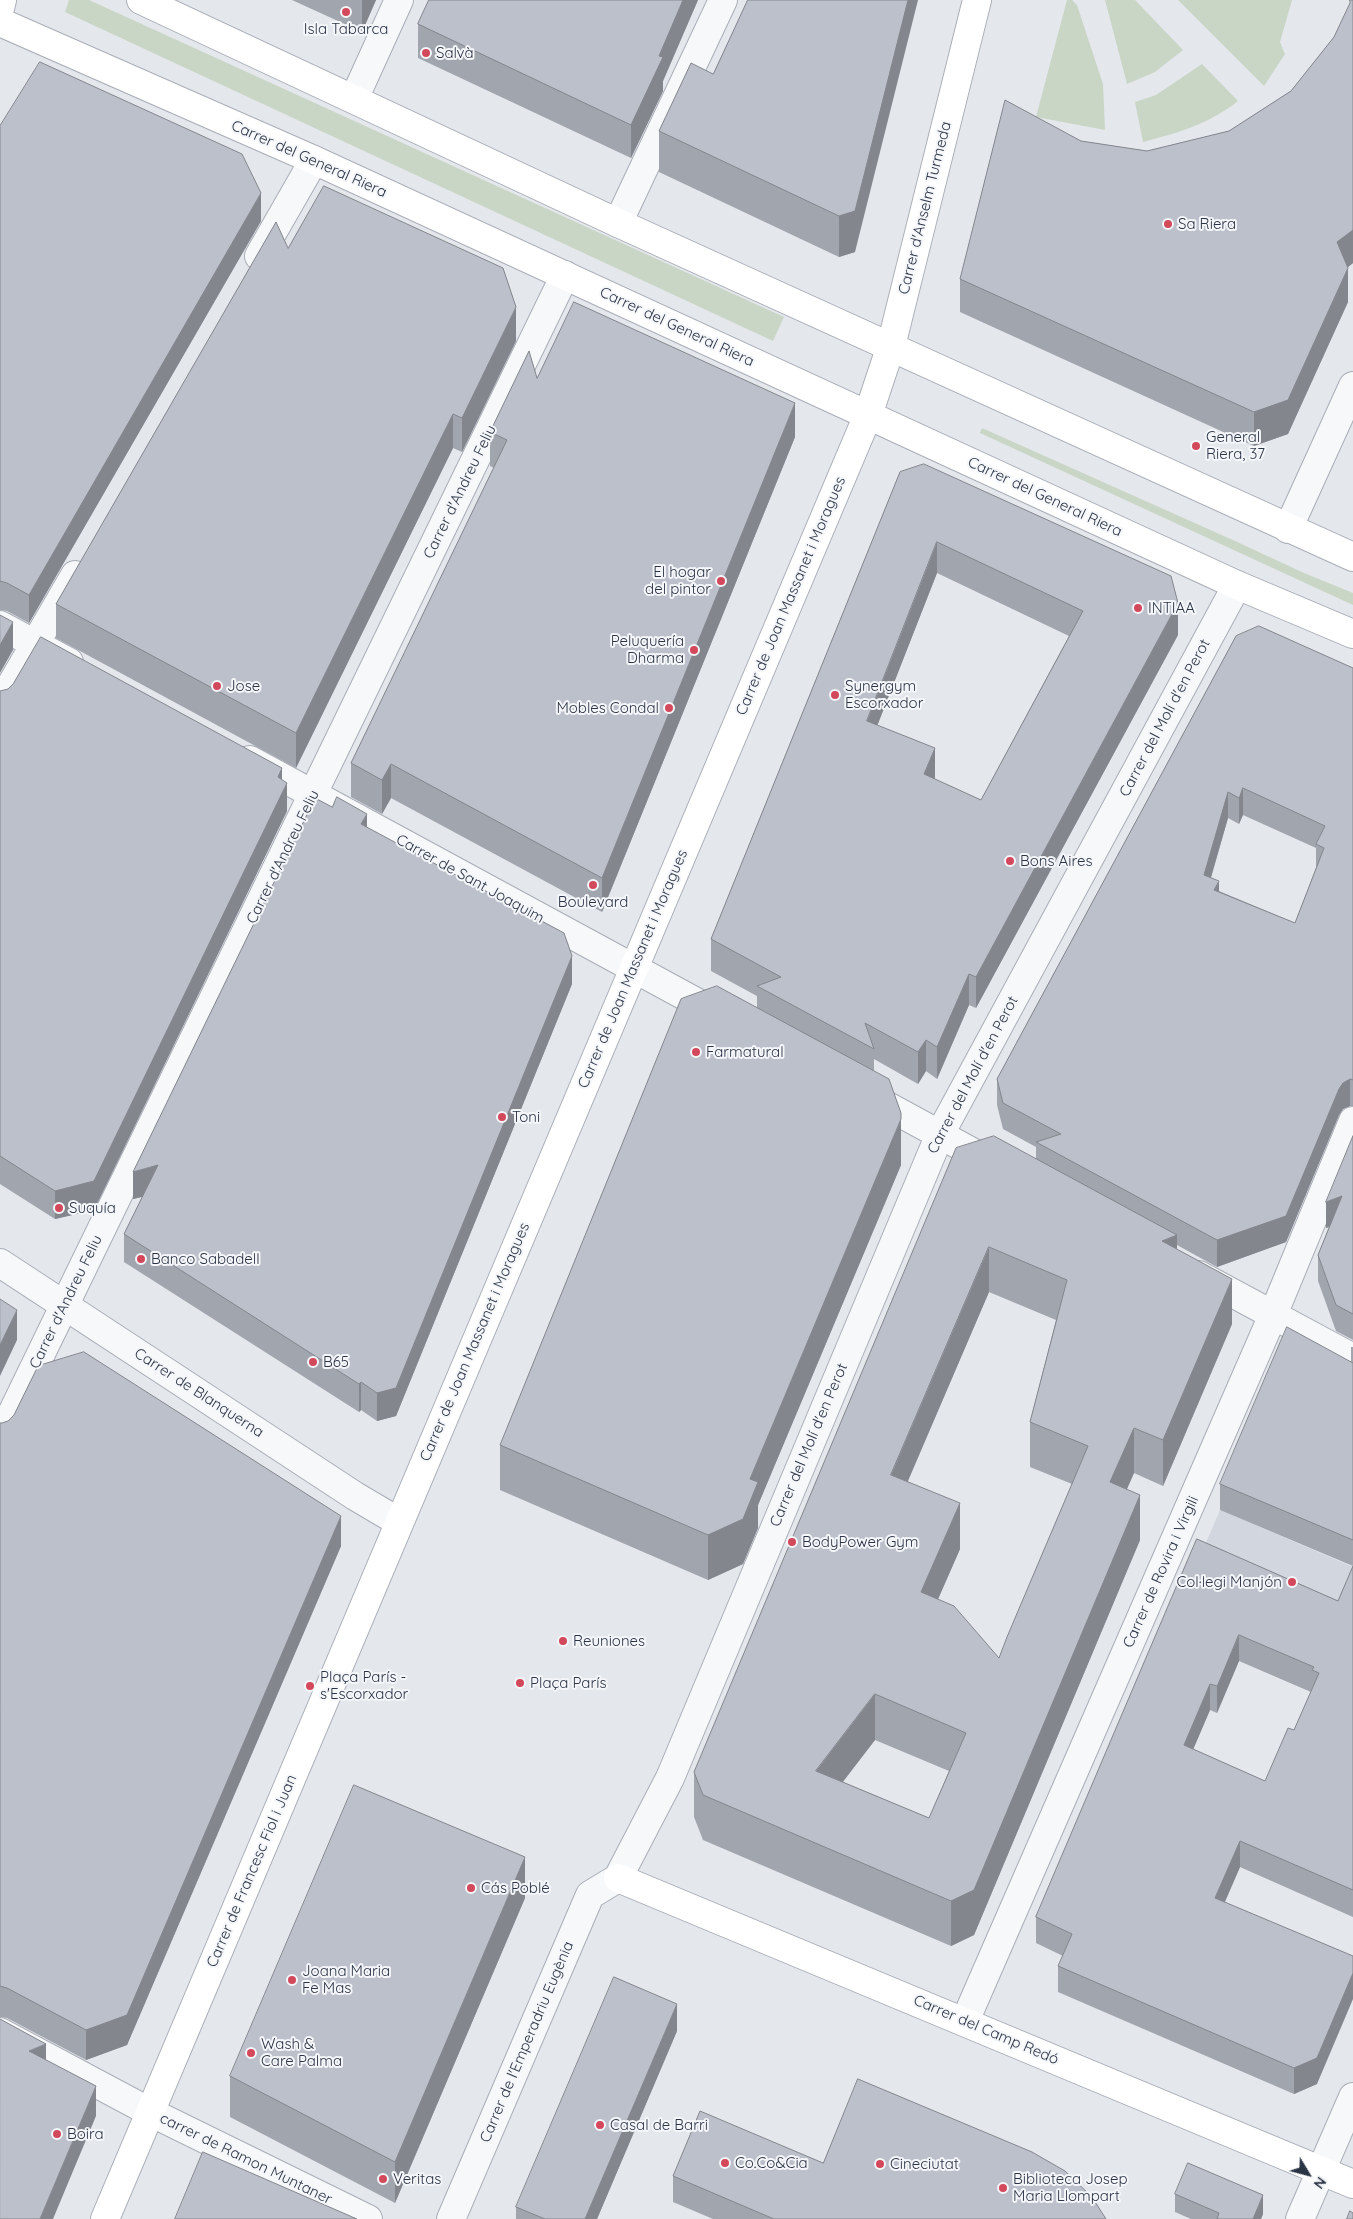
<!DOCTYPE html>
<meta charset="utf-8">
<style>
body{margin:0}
#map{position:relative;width:1353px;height:2219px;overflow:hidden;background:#e4e7ec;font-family:Quicksand,sans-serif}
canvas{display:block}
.north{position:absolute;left:1283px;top:2149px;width:50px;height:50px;-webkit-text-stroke:4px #f4f6f9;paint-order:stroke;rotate:127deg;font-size:14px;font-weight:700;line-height:20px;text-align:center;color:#2b3445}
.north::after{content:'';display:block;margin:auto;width:18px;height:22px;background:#2b3445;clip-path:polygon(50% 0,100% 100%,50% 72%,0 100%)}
</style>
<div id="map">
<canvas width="1353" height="2219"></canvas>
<div class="north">N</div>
</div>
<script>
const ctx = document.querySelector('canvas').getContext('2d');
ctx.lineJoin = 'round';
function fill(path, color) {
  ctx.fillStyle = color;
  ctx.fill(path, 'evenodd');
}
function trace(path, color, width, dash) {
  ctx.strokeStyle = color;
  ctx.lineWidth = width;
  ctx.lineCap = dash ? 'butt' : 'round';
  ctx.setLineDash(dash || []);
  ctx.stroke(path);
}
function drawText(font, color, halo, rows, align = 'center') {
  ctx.font = font + ' Quicksand,sans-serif';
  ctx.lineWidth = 4;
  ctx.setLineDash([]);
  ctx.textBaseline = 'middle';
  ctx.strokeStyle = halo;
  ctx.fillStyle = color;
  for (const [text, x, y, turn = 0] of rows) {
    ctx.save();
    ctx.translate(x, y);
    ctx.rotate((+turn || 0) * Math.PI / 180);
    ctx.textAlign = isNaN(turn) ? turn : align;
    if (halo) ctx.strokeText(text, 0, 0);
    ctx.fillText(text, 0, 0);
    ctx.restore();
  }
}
const built = new Path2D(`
 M 1220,1510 L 1353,1567 L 1353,1634 L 1196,1566 Z`);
const green = new Path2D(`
 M 69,0 L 89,0 L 784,317 L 773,341 L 65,12 Z
 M 1067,0 L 1072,0 L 1077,5 L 1103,84 L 1105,130 L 1036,117 Z
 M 1105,0 L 1135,0 L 1183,50 L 1155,72 L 1127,84 Z
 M 1178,0 L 1292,0 L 1280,42 L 1285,54 L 1264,86 Z
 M 1202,64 L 1238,101 C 1209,124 1178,133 1143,142 L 1135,102 L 1156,95 Z
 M 982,428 L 1235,541 L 1304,573 L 1353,593 L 1353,605 L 980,433 Z`);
const street = new Path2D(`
 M 354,99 L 399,0
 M 618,223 L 723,0
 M 259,256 L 314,160
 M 1288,529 L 1353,386
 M 0,625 L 69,662
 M 0,704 L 75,575
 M 250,760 L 720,1015
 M 869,1096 L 994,1164
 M 0,1263 L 355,1496 L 399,1522
 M 1199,1275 L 1353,1358
 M 0,1438 L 565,275
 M 965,2021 L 1273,1315 L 1353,1121
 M 0,2032 L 150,2112 L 368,2219
 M 451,2219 L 590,1895 L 618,1878 L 670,1778 L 940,1134 L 1237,585
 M 1300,2219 L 1353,2097`);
const secondary = new Path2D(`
 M 141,0 L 618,223 L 1353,557
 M 0,8 L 2,0
 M 0,22 L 314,160 L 1237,585 L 1353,634
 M 618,1878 L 1353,2184
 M 105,2219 L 868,415 L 891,346 L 977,0`);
const wall = new Path2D(`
 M 292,0 L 376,0 L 362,32 Z
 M 429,0 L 698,0 L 663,81 L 663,91 L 631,158 L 418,58 L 418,24 Z
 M 748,0 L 855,252 L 839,257 L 659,172 L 659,131 L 713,74 Z
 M 1353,0 L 1353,263 L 1348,267 L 1348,302 L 1288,434 L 1254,446 L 960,312 L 960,279 L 1081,141 L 1147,151 L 1229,131 L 1291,91 L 1334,37 Z
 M 0,126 L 261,221 L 29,623 L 7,611 L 0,610 Z
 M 516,341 L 462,452 L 453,448 L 296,768 L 56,638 L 56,604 Z
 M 537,378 L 795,437 L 602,912 L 391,798 L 382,814 L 351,797 L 351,763 L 494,468 L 490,466 L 490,432 Z
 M 900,472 L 1178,635 L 976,1008 L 969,1005 L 937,1079 L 926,1071 L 918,1084 L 874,1059 L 874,1071 L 901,1165 L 758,1505 L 758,1528 L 743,1564 L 708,1580 L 500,1490 L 500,1445 L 757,1008 L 757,996 L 711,971 L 711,939 ZM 937,573 L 1069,636 L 981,800 L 935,779 L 877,725 Z
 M 1236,636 L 1353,668 L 1353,1106 L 1350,1106 L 1343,1109 L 1339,1115 L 1286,1242 L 1217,1267 L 1177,1245 L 1177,1249 L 1232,1324 L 1163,1486 L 1134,1473 L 1127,1489 L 1140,1540 L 974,1935 L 951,1946 L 703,1840 L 694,1817 L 694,1772 L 1036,1159 L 1036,1147 L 1003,1129 L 997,1105 L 997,1079 ZM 1243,815 L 1316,848 L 1316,868 L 1295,923 L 1219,891 L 1211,878 L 1228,818 L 1239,824 ZM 989,1292 L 1056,1320 L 1030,1422 L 1030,1467 L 1072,1484 L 999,1658 L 938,1599 L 960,1549 L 908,1481 ZM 875,1740 L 949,1771 L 929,1818 L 843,1782 Z
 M 0,691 L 282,780 L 287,811 L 94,1210 L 55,1219 L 0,1184 Z
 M 367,827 L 572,984 L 396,1416 L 377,1421 L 361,1410 L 359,1412 L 124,1262 L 124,1234 L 142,1197 L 133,1199 Z
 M 1353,1136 L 1353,1340 L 1336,1331 L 1318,1281 L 1318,1255 L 1329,1227 L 1326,1228 Z
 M 1351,1347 L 1353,1347 L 1353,1917 L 1240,1867 L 1225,1902 L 1317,2084 L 1294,2094 L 1058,1992 L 1058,1966 L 1063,1956 L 1036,1943 L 1036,1917 L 1197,1539 L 1338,1601 L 1353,1566 L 1220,1510 L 1220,1484 L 1351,1362 ZM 1239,1661 L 1311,1692 L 1294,1730 L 1265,1781 L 1193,1749 L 1210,1710 L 1217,1713 Z
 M 0,1423 L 341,1546 L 127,2045 L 86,2060 L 7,2018 L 0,2017 Z
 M 525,1898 L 395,2203 L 230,2117 L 230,2076 Z
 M 677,2031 L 597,2219 L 516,2219 L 516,2207 Z
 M 823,2163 L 1106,2219 L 713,2219 L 673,2202 L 673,2176 Z
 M 1175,2194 L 1263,2214 L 1261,2219 L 1191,2219 L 1175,2212 Z`);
const shadedWall = new Path2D(`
 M 362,0 L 376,0 L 362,32 Z
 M 683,0 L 698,0 L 663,81 L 663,91 L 631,158 L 631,125 L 659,56 Z
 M 908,0 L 918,0 L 855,252 L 839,257 L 839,216 Z
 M 261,193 L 261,221 L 29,623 L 29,595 Z
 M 1353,230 L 1353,263 L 1337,276 L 1337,242 Z
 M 1348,268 L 1348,302 L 1288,434 L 1254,446 L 1254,412 Z
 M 516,307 L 516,341 L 462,452 L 462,418 Z
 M 795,403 L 795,437 L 602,912 L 602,878 Z
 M 453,414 L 453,448 L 296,768 L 296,733 Z
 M 937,542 L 937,573 L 867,752 L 867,721 Z
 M 1178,603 L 1178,635 L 976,1008 L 976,977 Z
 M 13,622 L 13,650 L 0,673 L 0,645 Z
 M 935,748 L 935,779 L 924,774 Z
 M 391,764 L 391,798 L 382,814 L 382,780 Z
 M 282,768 L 282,793 L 287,783 L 287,811 L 94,1210 L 55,1219 L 55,1191 Z
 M 1243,788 L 1243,815 L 1239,824 L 1239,798 Z
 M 1228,792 L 1228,818 L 1204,901 L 1204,875 Z
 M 367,814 L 367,842 L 361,824 Z
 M 1219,881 L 1219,908 L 1214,890 Z
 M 572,956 L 572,984 L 396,1416 L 377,1421 L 377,1393 Z
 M 969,974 L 969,1005 L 937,1079 L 937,1047 Z
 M 926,1040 L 926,1071 L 918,1084 L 918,1052 Z
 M 1350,1079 L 1350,1106 L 1343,1109 L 1339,1115 L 1286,1242 L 1217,1267 L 1217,1240 L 1343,1083 Z
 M 901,1119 L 901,1165 L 758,1505 L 758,1528 L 743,1564 L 708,1580 L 708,1535 L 750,1479 Z
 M 158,1165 L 158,1193 L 133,1199 L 133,1172 Z
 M 1342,1196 L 1342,1222 L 1326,1228 L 1326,1202 Z
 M 1177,1235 L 1177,1281 L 1162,1241 Z
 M 989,1247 L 989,1292 L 891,1520 L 891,1475 Z
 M 1232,1279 L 1232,1324 L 1163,1486 L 1163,1440 Z
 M 17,1310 L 17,1340 L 0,1376 L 0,1345 Z
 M 361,1382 L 361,1410 L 359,1412 L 359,1384 Z
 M 1134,1428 L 1134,1473 L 1110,1527 L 1110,1482 Z
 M 1140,1495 L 1140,1540 L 974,1935 L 951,1946 L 951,1901 Z
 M 960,1503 L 960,1549 L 921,1638 L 921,1592 Z
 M 341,1516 L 341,1546 L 127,2045 L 86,2060 L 86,2030 Z
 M 1239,1635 L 1239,1661 L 1217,1713 L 1217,1686 Z
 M 1210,1684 L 1210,1710 L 1184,1771 L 1184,1745 Z
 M 875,1694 L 875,1740 L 816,1816 L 816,1771 Z
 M 1240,1841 L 1240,1867 L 1215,1924 L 1215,1898 Z
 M 525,1857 L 525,1898 L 395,2203 L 395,2162 Z
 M 1353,1973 L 1353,1999 L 1317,2084 L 1294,2094 L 1294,2068 Z
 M 677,2004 L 677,2031 L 597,2219 L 585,2219 Z
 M 46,2044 L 46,2074 L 29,2051 Z
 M 96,2086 L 96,2116 L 53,2219 L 40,2219 Z
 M 1263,2195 L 1263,2214 L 1261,2219 L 1253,2219 Z`);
const building = new Path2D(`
 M 429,0 L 683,0 L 659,56 L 663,57 L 631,125 L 418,24 Z
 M 748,0 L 908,0 L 855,211 L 839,216 L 659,131 L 691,63 L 713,74 Z
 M 1350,0 L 1353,0 L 1353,230 L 1337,242 L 1348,268 L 1288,400 L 1254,412 L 960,279 L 1005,100 L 1081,141 L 1147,151 L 1229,131 L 1291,91 L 1334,37 L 1350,3 Z
 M 40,62 L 242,154 L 261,193 L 29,595 L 7,583 L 0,581 L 0,126 Z
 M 324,186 L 503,268 L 516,307 L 462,418 L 453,414 L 296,733 L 56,604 L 276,222 L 288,248 Z
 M 574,302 L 795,403 L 602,878 L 391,764 L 382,780 L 351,763 L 507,440 L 490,432 L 529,351 L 537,378 Z
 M 924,464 L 1171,576 L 1178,603 L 976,977 L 969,974 L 937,1047 L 926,1040 L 918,1052 L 865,1023 L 874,1049 L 757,986 L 781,977 L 711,939 L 900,472 ZM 937,542 L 1083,611 L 981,800 L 924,774 L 935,748 L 867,721 Z
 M 0,615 L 13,622 L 0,645 Z
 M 1259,626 L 1353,668 L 1353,1080 L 1350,1079 L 1343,1083 L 1339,1089 L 1286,1216 L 1217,1240 L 1036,1142 L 1061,1134 L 1003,1103 L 997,1079 L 1236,636 ZM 1243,788 L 1325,826 L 1316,844 L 1324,848 L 1295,923 L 1214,890 L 1219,881 L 1204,875 L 1228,792 L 1239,798 Z
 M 41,637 L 282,768 L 278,777 L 287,783 L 94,1181 L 55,1191 L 0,1156 L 0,691 L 8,689 L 13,684 Z
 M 337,797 L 367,814 L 361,824 L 564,933 L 572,956 L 396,1388 L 377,1393 L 361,1382 L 359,1384 L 124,1234 L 158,1165 L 133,1172 L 315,798 L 332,807 Z
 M 717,986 L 889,1079 L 901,1113 L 901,1119 L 750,1479 L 758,1482 L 743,1519 L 708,1535 L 500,1445 L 681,999 Z
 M 994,1136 L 1177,1235 L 1162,1241 L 1232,1279 L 1163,1440 L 1134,1428 L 1110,1482 L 1140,1495 L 974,1890 L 951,1901 L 703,1795 L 694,1772 L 956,1148 ZM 989,1247 L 1067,1280 L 1030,1422 L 1088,1446 L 1007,1637 L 999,1658 L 954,1606 L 921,1592 L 960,1503 L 891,1475 ZM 875,1694 L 966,1733 L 929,1818 L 816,1771 Z
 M 1353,1136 L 1353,1314 L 1336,1305 L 1318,1255 L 1342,1196 L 1326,1202 Z
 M 0,1299 L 17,1310 L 0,1345 Z
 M 1287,1327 L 1353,1363 L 1353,1540 L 1220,1484 Z
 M 84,1352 L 341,1516 L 127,2015 L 86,2030 L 7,1988 L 0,1986 L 0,1423 L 2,1423 L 8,1421 L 14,1415 L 38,1366 Z
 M 1197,1539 L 1338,1601 L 1353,1566 L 1353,1890 L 1240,1841 L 1215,1898 L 1353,1956 L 1353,1973 L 1317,2058 L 1294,2068 L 1058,1966 L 1072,1934 L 1036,1917 ZM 1239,1635 L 1314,1667 L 1312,1670 L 1319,1673 L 1294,1730 L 1288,1728 L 1265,1781 L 1184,1745 L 1210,1684 L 1217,1686 Z
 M 354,1785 L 525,1857 L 395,2162 L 230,2076 Z
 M 614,1977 L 677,2004 L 585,2219 L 545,2219 L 516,2207 Z
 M 0,2019 L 46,2044 L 29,2051 L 96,2086 L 40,2219 L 0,2219 Z
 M 858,2079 L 1032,2152 L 1065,2171 L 1092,2197 L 1106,2219 L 774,2219 L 673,2176 L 700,2111 L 823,2163 Z
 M 203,2152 L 357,2219 L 175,2219 Z
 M 1188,2163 L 1263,2195 L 1253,2219 L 1217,2219 L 1219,2213 L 1175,2194 Z
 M 1350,2211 L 1353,2213 L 1353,2219 L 1347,2219 Z`);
const markers = [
 [346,12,5,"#d1495b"],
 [426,53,5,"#d1495b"],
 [1168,224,5,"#d1495b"],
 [1196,446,5,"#d1495b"],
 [721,581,5,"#d1495b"],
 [1138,608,5,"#d1495b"],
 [694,650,5,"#d1495b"],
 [217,686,5,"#d1495b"],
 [835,695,5,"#d1495b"],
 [669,708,5,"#d1495b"],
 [1010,861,5,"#d1495b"],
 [593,885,5,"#d1495b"],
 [696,1052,5,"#d1495b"],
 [502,1117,5,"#d1495b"],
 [59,1208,5,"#d1495b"],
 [141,1259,5,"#d1495b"],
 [313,1362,5,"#d1495b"],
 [792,1542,5,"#d1495b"],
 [1292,1582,5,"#d1495b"],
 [563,1641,5,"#d1495b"],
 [520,1683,5,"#d1495b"],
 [310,1686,5,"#d1495b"],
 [471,1888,5,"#d1495b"],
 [292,1980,5,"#d1495b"],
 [251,2053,5,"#d1495b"],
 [600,2125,5,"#d1495b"],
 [57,2134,5,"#d1495b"],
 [725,2163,5,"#d1495b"],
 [880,2164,5,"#d1495b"],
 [383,2179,5,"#d1495b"],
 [1003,2188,5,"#d1495b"]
];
const poiNames = [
 ["Isla Tabarca",346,29,"center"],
 ["Salvà",436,53],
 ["Sa Riera",1178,224],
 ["General",1206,437],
 ["Riera, 37",1206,454],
 ["El hogar",711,572,"right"],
 ["del pintor",711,589,"right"],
 ["INTIAA",1148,608],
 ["Peluquería",684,641,"right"],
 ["Dharma",684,658,"right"],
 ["Jose",227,686],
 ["Synergym",845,686],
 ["Escorxador",845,703],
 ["Mobles Condal",659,708,"right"],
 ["Bons Aires",1020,861],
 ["Boulevard",593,902,"center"],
 ["Farmatural",706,1052],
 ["Toni",512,1117],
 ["Suquía",69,1208],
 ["Banco Sabadell",151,1259],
 ["B65",323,1362],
 ["BodyPower Gym",802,1542],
 ["Col·legi Manjón",1282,1582,"right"],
 ["Reuniones",573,1641],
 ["Plaça París -",320,1677],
 ["s'Escorxador",320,1694],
 ["Plaça París",530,1683],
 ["Cás Poblé",481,1888],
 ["Joana Maria",302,1971],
 ["Fe Mas",302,1988],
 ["Wash &",261,2044],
 ["Care Palma",261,2061],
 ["Casal de Barri",610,2125],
 ["Boira",67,2134],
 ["Co.Co&Cia",735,2163],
 ["Cineciutat",890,2164],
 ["Veritas",393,2179],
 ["Biblioteca Josep",1013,2179],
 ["Maria Llompart",1013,2196]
];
const streetNames = [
 ["Carrer del General Riera",309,159,24],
 ["Carrer d'Anselm Turmeda",925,208,-76],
 ["Carrer del General Riera",677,327,25],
 ["Carrer d'Andreu Feliu",460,492,-64],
 ["Carrer del General Riera",1045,497,25],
 ["Carrer de Joan Massanet i Moragues",791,596,-67],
 ["Carrer del Molí d'en Perot",1165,718,-62],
 ["Carrer d'Andreu Feliu",283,857,-64],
 ["Carrer de Sant Joaquim",470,879,29],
 ["Carrer de Joan Massanet i Moragues",633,969,-67],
 ["Carrer del Molí d'en Perot",973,1075,-62],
 ["Carrer d'Andreu Feliu",66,1302,-64],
 ["Carrer de Joan Massanet i Moragues",475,1342,-67],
 ["Carrer de Blanquerna",199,1393,33],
 ["Carrer del Molí d'en Perot",809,1445,-67],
 ["Carrer de Rovira i Virgili",1161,1572,-66],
 ["Carrer de Francesc Fiol i Juan",252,1871,-67],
 ["Carrer del Camp Redó",986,2030,23],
 ["Carrer de l'Emperadriu Eugènia",527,2042,-67],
 ["carrer de Ramon Muntaner",246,2159,26]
];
fill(built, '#d2d6de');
fill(green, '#c9d6c5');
trace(street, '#a9aeb7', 30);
trace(secondary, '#a9aeb7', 30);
trace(street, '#f7f8fa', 28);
trace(secondary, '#fff', 28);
fill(wall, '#a1a5ae');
fill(shadedWall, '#83868d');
fill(building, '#bbc0ca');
trace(building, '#83868d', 1);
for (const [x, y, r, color] of markers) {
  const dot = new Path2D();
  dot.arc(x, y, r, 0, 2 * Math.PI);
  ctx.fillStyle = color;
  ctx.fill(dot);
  trace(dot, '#f4f6f9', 2);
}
drawText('15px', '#2b3445', '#f4f6f9', poiNames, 'left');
drawText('15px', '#2b3445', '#f4f6f9', streetNames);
</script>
